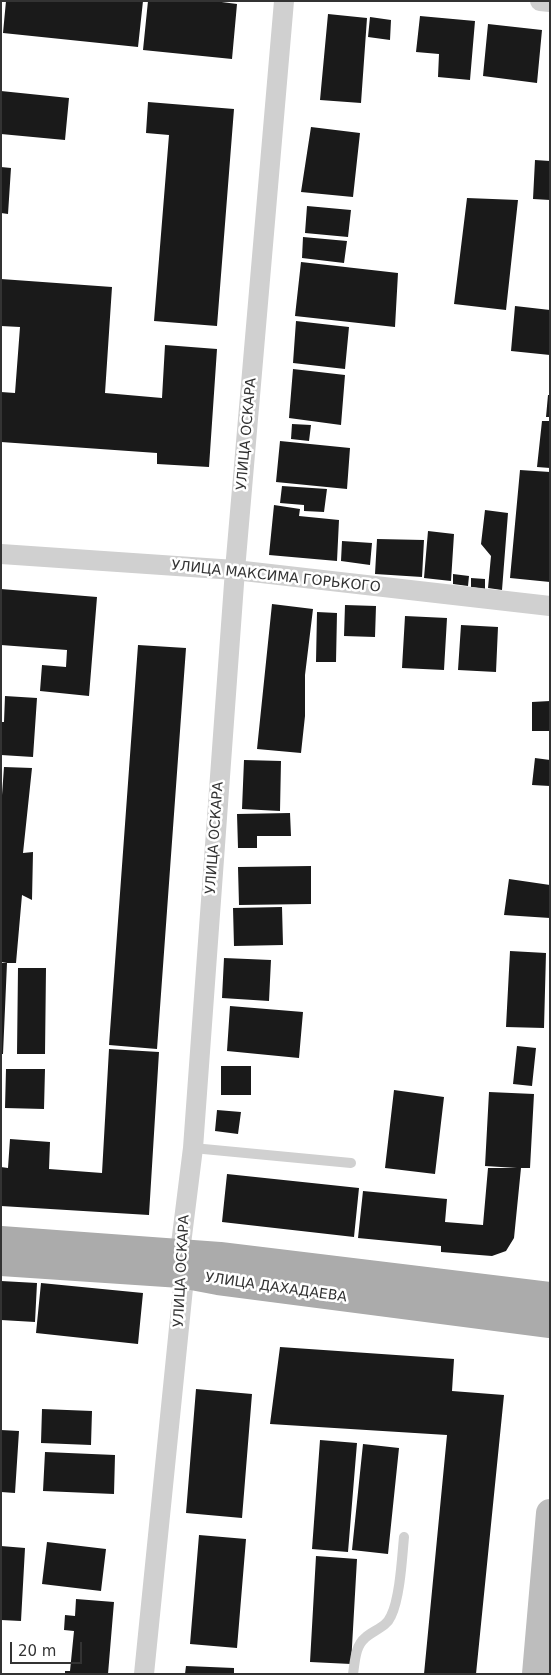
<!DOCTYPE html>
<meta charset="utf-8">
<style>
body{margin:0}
#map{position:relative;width:551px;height:1675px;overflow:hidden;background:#fff;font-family:"DejaVu Sans",sans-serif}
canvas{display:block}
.frame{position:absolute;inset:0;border:2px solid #333;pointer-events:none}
.scale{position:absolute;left:10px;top:1642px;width:72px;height:22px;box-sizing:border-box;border:2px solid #333;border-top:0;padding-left:6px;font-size:15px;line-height:18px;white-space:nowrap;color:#333;-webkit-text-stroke:4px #fff;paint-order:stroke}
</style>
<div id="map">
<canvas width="551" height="1675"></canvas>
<div class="frame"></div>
<div class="scale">20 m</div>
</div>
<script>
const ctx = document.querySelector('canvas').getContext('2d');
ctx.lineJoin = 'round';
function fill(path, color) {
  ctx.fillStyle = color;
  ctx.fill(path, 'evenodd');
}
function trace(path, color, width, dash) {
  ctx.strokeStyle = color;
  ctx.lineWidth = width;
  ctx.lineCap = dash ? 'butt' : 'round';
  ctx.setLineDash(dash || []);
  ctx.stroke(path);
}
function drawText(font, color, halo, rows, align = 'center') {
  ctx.font = font + ' "DejaVu Sans",sans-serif';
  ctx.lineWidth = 5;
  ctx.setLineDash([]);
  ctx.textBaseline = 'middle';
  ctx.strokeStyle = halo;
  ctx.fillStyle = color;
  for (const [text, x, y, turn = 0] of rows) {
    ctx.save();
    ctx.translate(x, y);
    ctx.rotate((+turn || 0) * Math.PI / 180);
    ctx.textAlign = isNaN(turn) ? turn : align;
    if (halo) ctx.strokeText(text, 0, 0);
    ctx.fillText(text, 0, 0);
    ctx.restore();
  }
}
const building = new Path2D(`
 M 6,1 L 143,1 L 138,47 L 3,33 Z
 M 148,1 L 214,1 L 237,4 L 232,59 L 143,50 Z
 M 328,14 L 367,18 L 361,103 L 320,100 Z
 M 420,16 L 475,21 L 470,80 L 438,77 L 439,54 L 416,52 Z
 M 370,17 L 391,20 L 390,40 L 368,37 Z
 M 488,24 L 542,30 L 537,83 L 483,76 Z
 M 1,91 L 69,98 L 65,140 L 1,134 Z
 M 148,102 L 234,109 L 217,326 L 154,321 L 169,135 L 146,133 Z
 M 311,127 L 360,133 L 353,197 L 301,192 Z
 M 535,160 L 550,161 L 550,200 L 533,199 Z
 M 1,167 L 11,168 L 8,214 L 1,213 Z
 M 467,198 L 518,200 L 506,310 L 454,304 Z
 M 307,206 L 351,210 L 348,237 L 305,233 Z
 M 303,237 L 347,241 L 344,263 L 302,258 Z
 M 301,262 L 398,273 L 395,327 L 295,316 Z
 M 1,279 L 112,287 L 105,393 L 162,398 L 165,345 L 217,349 L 209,467 L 157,464 L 157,453 L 1,442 L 1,392 L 15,393 L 20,327 L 1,326 Z
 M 515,306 L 550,310 L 550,355 L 511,351 Z
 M 296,321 L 349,327 L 345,369 L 293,363 Z
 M 293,369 L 345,375 L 341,425 L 289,418 Z
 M 548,395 L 550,395 L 550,417 L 546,417 Z
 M 542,421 L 550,421 L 550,468 L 537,467 Z
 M 292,424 L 311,425 L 309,441 L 291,439 Z
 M 280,441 L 350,448 L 347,489 L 276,482 Z
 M 520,470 L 550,472 L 550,582 L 510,578 Z
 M 282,486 L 327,489 L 324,512 L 304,511 L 304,505 L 280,503 Z
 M 274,505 L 300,509 L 299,516 L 339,520 L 337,561 L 269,555 Z
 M 485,510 L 508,513 L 502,590 L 488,588 L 491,556 L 481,544 Z
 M 428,531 L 454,534 L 451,581 L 424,578 Z
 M 377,539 L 424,540 L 422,577 L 375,574 Z
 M 342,541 L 372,543 L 370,565 L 341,561 Z
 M 453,574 L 469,576 L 468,586 L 453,584 Z
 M 471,578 L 485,579 L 485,589 L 471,587 Z
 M 1,589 L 97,597 L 89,696 L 40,691 L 42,665 L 66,667 L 67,650 L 1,645 Z
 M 272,604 L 313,609 L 305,675 L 305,716 L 301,753 L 257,749 Z
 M 345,605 L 376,606 L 375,637 L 344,636 Z
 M 317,612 L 337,613 L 336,662 L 316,662 Z
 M 405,616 L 447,618 L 444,670 L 402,668 Z
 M 461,625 L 498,627 L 496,672 L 458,670 Z
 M 138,645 L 186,648 L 157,1049 L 109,1045 Z
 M 5,696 L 37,698 L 33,757 L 1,755 L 1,722 L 4,722 Z
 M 550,701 L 550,731 L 532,731 L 532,702 Z
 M 535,758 L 550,760 L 550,786 L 532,785 Z
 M 244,760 L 281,761 L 280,811 L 242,809 Z
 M 4,767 L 32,768 L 23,853 L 33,852 L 32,900 L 22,895 L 16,963 L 7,963 L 1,962 L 1,809 Z
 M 290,813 L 291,836 L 257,836 L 257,848 L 238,848 L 237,814 Z
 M 311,866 L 311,904 L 239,905 L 238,867 Z
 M 509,879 L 550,885 L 550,918 L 504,915 Z
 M 282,907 L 283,945 L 234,946 L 233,908 Z
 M 510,951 L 546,953 L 544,1028 L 506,1027 Z
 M 224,958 L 271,960 L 269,1001 L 222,998 Z
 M 1,963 L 7,963 L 3,1054 L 1,1054 Z
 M 18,968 L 46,968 L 45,1054 L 17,1054 Z
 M 230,1006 L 303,1012 L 299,1058 L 227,1051 Z
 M 517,1046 L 536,1048 L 532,1086 L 513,1084 Z
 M 109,1049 L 159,1052 L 149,1215 L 1,1206 L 1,1167 L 8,1168 L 10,1139 L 50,1142 L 49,1169 L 102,1173 Z
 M 221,1066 L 251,1066 L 251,1095 L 221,1095 Z
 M 6,1069 L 45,1069 L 44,1109 L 5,1108 Z
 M 394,1090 L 444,1097 L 435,1174 L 385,1168 Z
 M 489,1092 L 534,1094 L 530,1168 L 521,1168 L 514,1238 L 506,1251 L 492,1256 L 441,1252 L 441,1246 L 358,1238 L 363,1191 L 447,1199 L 445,1222 L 483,1225 L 488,1168 L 517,1168 L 485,1166 Z
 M 217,1110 L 241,1112 L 238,1134 L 215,1131 Z
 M 227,1174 L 359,1188 L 354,1237 L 222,1222 Z
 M 1,1281 L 37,1283 L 35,1322 L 1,1320 Z
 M 41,1283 L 143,1293 L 138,1344 L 36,1333 Z
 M 280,1347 L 454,1359 L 452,1391 L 504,1395 L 476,1674 L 424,1674 L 447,1435 L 270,1424 Z
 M 196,1389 L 252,1394 L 242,1518 L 186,1513 Z
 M 42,1409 L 92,1411 L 91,1445 L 41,1443 Z
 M 1,1430 L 19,1431 L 15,1493 L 1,1492 Z
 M 320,1440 L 357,1443 L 348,1552 L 312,1549 Z
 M 363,1444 L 399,1448 L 388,1554 L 352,1550 Z
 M 45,1452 L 115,1455 L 114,1494 L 43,1491 Z
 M 199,1535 L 246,1539 L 237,1648 L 190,1644 Z
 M 47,1542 L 106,1549 L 101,1591 L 42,1584 Z
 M 1,1546 L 25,1548 L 21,1621 L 1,1620 Z
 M 316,1556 L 357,1559 L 351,1664 L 310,1662 Z
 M 76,1599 L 114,1602 L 108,1674 L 65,1674 L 65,1671 L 70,1671 L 74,1631 L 64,1630 L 65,1615 L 75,1616 Z
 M 186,1666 L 234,1668 L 234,1674 L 185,1674 Z`);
const lane = new Path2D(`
 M 193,1148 L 351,1163
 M 353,1674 C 355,1662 355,1646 365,1638 C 373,1630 386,1628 391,1616 C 400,1598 402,1558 404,1537`);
const street = new Path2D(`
 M 540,1 L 550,2
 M 1,554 L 235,570 L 550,606
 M 144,1674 L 183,1288 L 180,1252 L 193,1148 L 235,570 L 284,1`);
const secondary = new Path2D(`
 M 536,1674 L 550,1513`);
const primary = new Path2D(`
 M 1,1240 L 220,1256 L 550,1296
 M 1,1262 L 181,1274 L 218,1281 L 550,1324`);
const streetNames = [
 ["УЛИЦА ОСКАРА",247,434,-85],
 ["УЛИЦА МАКСИМА ГОРЬКОГО",276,577,6],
 ["УЛИЦА ОСКАРА",215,838,-86],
 ["УЛИЦА ОСКАРА",182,1271,-87],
 ["УЛИЦА ДАХАДАЕВА",276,1288,8]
];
fill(building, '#1a1a1a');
trace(lane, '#d0d0d0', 10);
trace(street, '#d0d0d0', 20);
trace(secondary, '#bdbdbd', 28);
trace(primary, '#ababab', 28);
drawText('14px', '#333', '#fff', streetNames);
</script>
